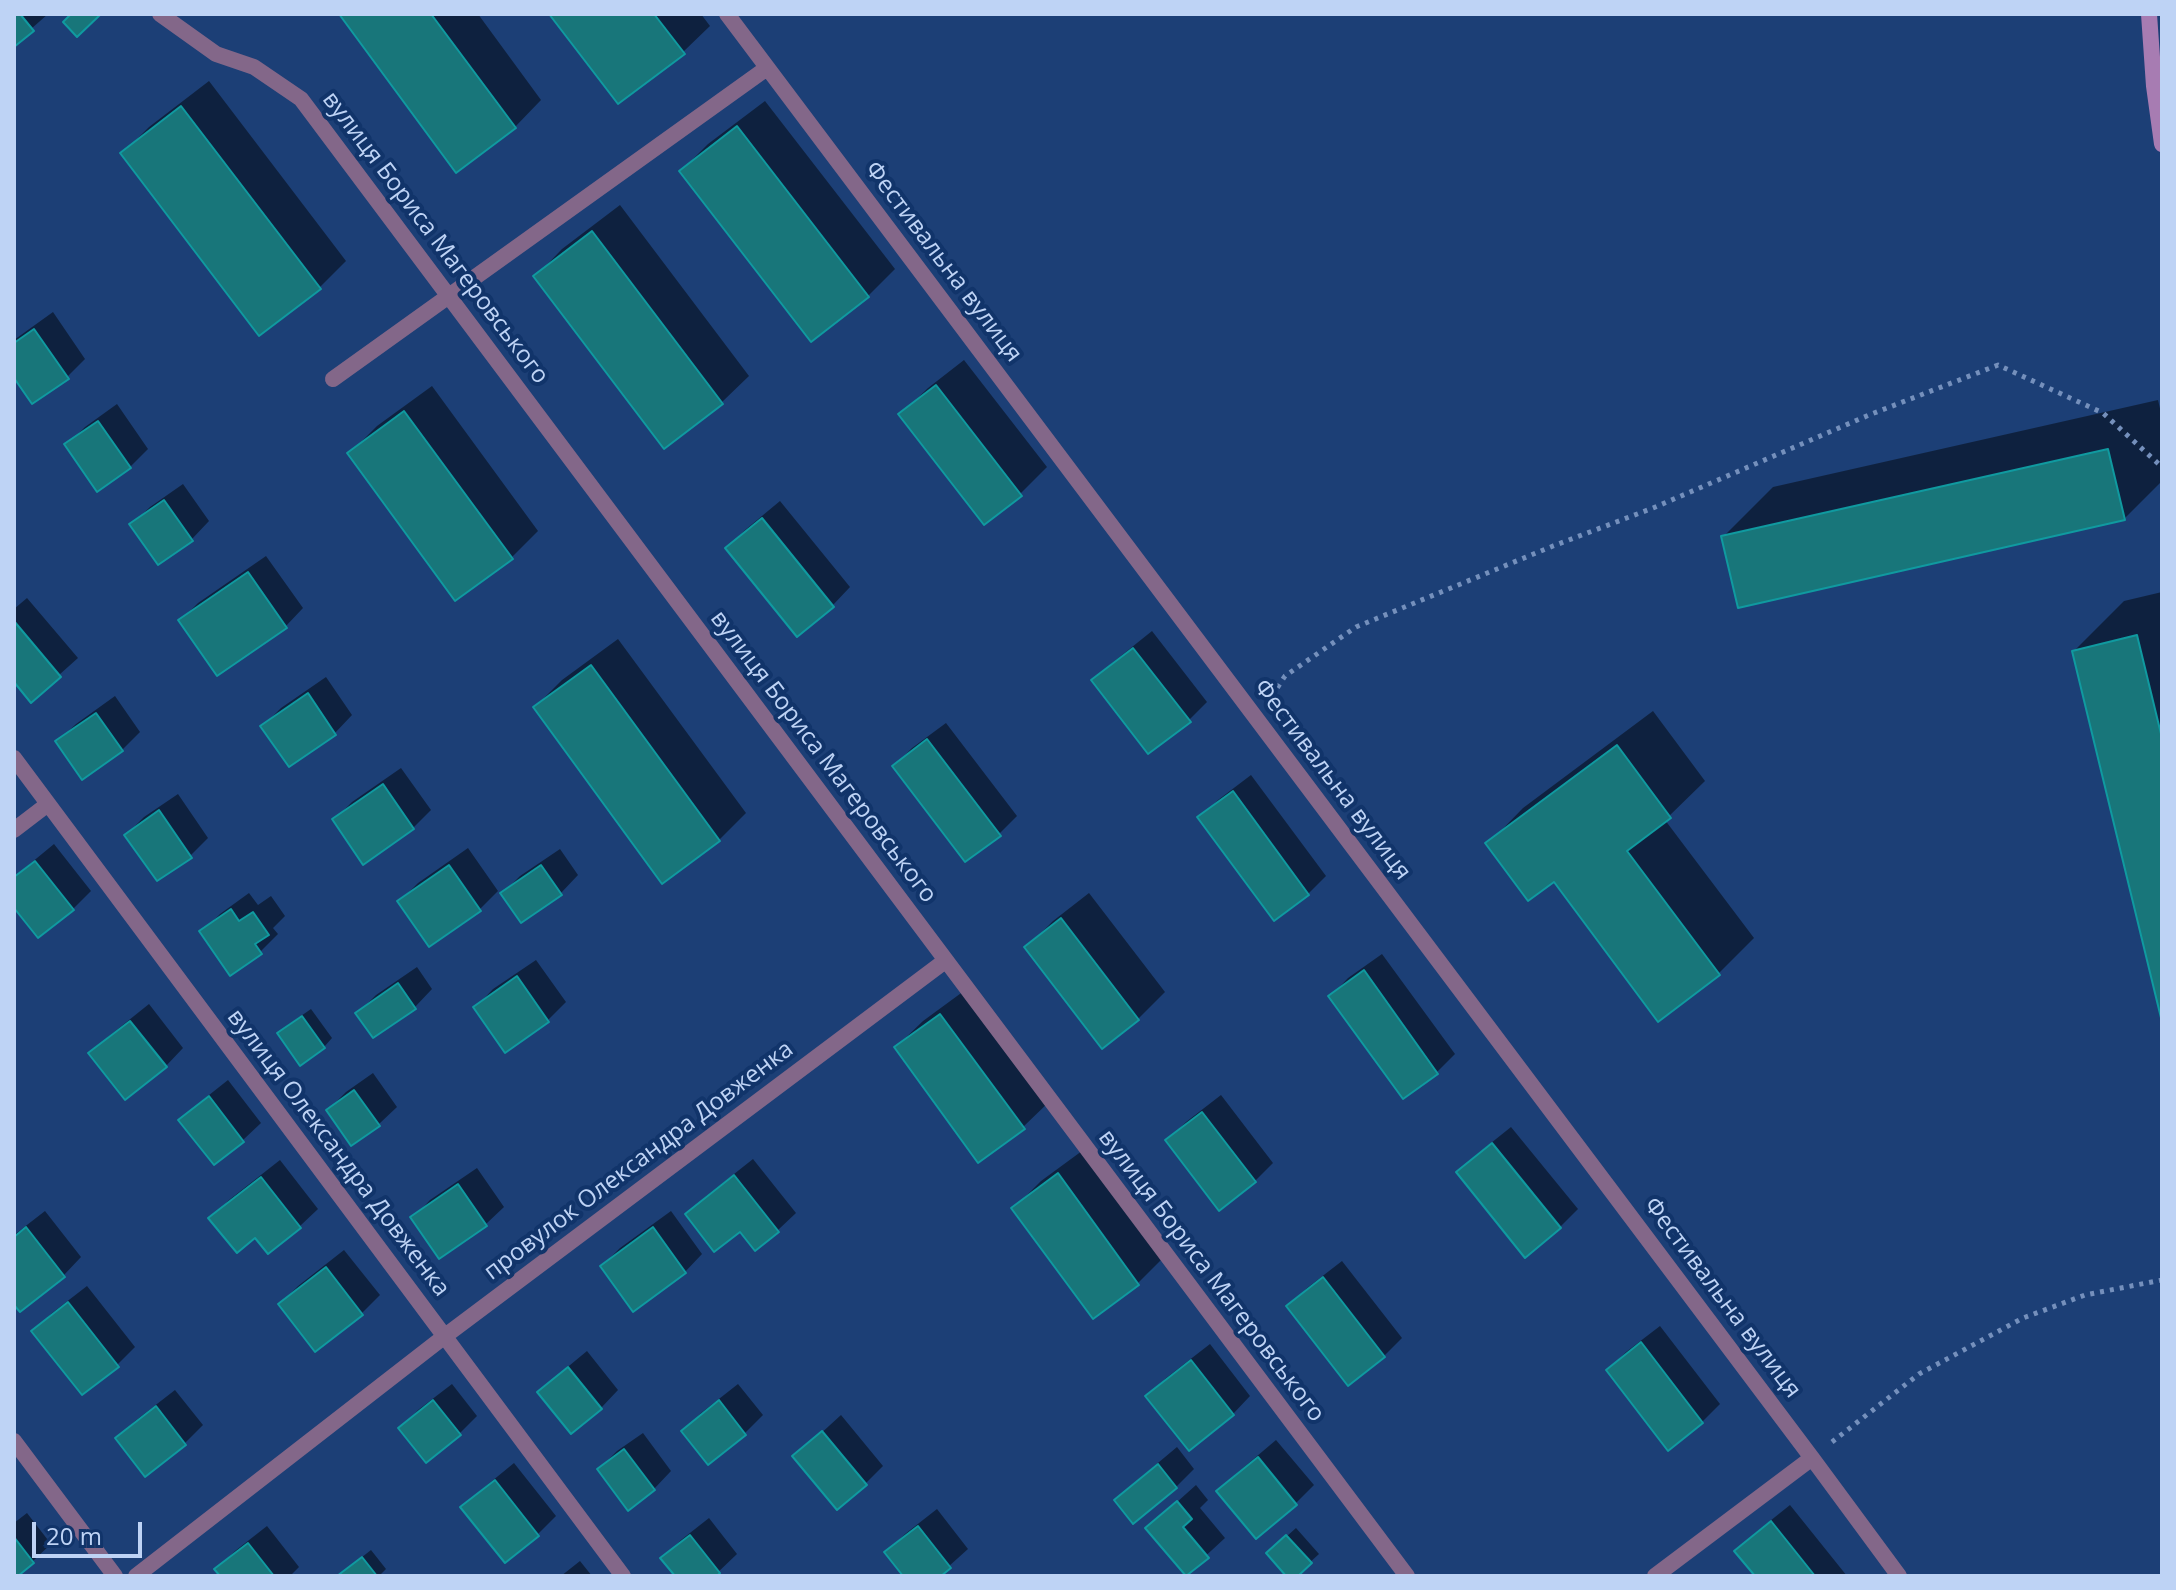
<!DOCTYPE html>
<meta charset="utf-8">
<style>
body{margin:0}
#map{position:relative;width:2176px;height:1590px;overflow:hidden;background:#1c3f76;font-family:"Open Sans",sans-serif}
canvas{display:block}
.frame{position:absolute;inset:0;border:16px solid #bed3f5;pointer-events:none}
.scale{position:absolute;left:32px;top:1522px;width:110px;height:36px;box-sizing:border-box;border:4px solid #bed3f5;border-top:0;padding-left:10px;font-size:24px;line-height:28px;white-space:nowrap;color:#bed3f5;-webkit-text-stroke:6px #11346a;paint-order:stroke}
</style>
<div id="map">
<canvas width="2176" height="1590"></canvas>
<div class="frame"></div>
<div class="scale">20 m</div>
</div>
<script>
const ctx = document.querySelector('canvas').getContext('2d');
ctx.lineJoin = 'round';
function fill(path, color) {
  ctx.fillStyle = color;
  ctx.fill(path, 'evenodd');
}
function trace(path, color, width, dash) {
  ctx.strokeStyle = color;
  ctx.lineWidth = width;
  ctx.lineCap = dash ? 'butt' : 'round';
  ctx.setLineDash(dash || []);
  ctx.stroke(path);
}
function drawText(font, color, halo, rows, align = 'center') {
  ctx.font = font + ' "Open Sans",sans-serif';
  ctx.lineWidth = 8;
  ctx.setLineDash([]);
  ctx.textBaseline = 'middle';
  ctx.strokeStyle = halo;
  ctx.fillStyle = color;
  for (const [text, x, y, turn = 0] of rows) {
    ctx.save();
    ctx.translate(x, y);
    ctx.rotate((+turn || 0) * Math.PI / 180);
    ctx.textAlign = isNaN(turn) ? turn : align;
    if (halo) ctx.strokeText(text, 0, 0);
    ctx.fillText(text, 0, 0);
    ctx.restore();
  }
}
const shadow = new Path2D(`
 M 14,14 L 48,14 L 14,44 Z
 M 341,14 L 478,14 L 541,100 L 515,127 Z
 M 552,14 L 701,14 L 710,26 L 683,52 Z
 M 209,81 L 346,261 L 319,288 L 122,154 L 149,127 Z
 M 765,101 L 895,269 L 868,296 L 811,339 L 681,171 L 708,144 Z
 M 620,205 L 749,376 L 722,402 L 664,446 L 536,276 L 562,249 Z
 M 53,312 L 85,359 L 67,377 L 14,375 L 14,340 Z
 M 964,360 L 1047,467 L 1020,494 L 901,414 L 928,388 Z
 M 432,386 L 538,531 L 511,558 L 350,453 L 377,426 Z
 M 2158,400 L 2162,417 L 2162,481 L 2124,519 L 1723,537 L 1773,487 Z
 M 117,404 L 148,449 L 130,467 L 67,445 L 85,427 Z
 M 183,484 L 209,521 L 192,539 L 132,524 L 150,507 Z
 M 780,501 L 850,587 L 833,605 L 797,634 L 727,548 L 745,530 Z
 M 266,556 L 303,608 L 286,626 L 180,621 L 198,603 Z
 M 2162,592 L 2162,1014 L 2074,651 L 2124,601 Z
 M 27,598 L 78,658 L 31,700 L 14,679 L 14,609 Z
 M 1152,631 L 1207,702 L 1189,720 L 1094,680 L 1112,663 Z
 M 618,639 L 746,813 L 719,840 L 535,707 L 562,680 Z
 M 326,677 L 352,715 L 335,733 L 263,726 L 281,708 Z
 M 115,696 L 140,732 L 122,750 L 58,741 L 76,724 Z
 M 1653,711 L 1705,781 L 1665,820 L 1754,938 L 1718,974 L 1555,880 L 1488,844 L 1523,808 Z
 M 946,723 L 1017,816 L 999,834 L 894,766 L 912,748 Z
 M 401,768 L 431,810 L 413,828 L 334,820 L 352,802 Z
 M 1251,775 L 1326,876 L 1308,894 L 1200,818 L 1218,800 Z
 M 178,794 L 208,838 L 190,856 L 126,835 L 144,817 Z
 M 54,844 L 91,891 L 73,909 L 14,904 L 14,877 Z
 M 468,848 L 498,891 L 480,909 L 430,944 L 400,901 L 418,883 Z
 M 560,849 L 578,875 L 561,893 L 503,893 L 520,876 Z
 M 249,893 L 258,905 L 271,896 L 285,916 L 273,928 L 278,934 L 260,952 L 202,932 L 220,914 Z
 M 1089,893 L 1165,992 L 1138,1019 L 1026,948 L 1053,921 Z
 M 1382,954 L 1455,1054 L 1437,1072 L 1403,1097 L 1331,996 L 1348,978 Z
 M 536,960 L 566,1002 L 548,1020 L 505,1050 L 476,1007 L 493,989 Z
 M 417,967 L 432,989 L 415,1007 L 358,1013 L 376,995 Z
 M 968,988 L 1050,1101 L 1023,1127 L 896,1047 L 923,1021 Z
 M 149,1004 L 183,1048 L 166,1066 L 91,1053 L 109,1036 Z
 M 311,1009 L 332,1038 L 324,1047 L 280,1033 L 288,1025 Z
 M 373,1073 L 397,1107 L 379,1124 L 351,1144 L 328,1110 L 346,1092 Z
 M 228,1080 L 261,1123 L 243,1140 L 215,1163 L 181,1121 L 199,1103 Z
 M 1221,1095 L 1273,1163 L 1255,1181 L 1168,1140 L 1186,1122 Z
 M 1511,1127 L 1578,1209 L 1560,1227 L 1459,1173 L 1476,1155 Z
 M 1086,1148 L 1165,1256 L 1138,1283 L 1093,1316 L 1014,1208 L 1041,1181 Z
 M 753,1159 L 796,1213 L 778,1230 L 756,1248 L 740,1229 L 688,1214 L 705,1197 Z
 M 280,1160 L 318,1209 L 300,1226 L 256,1235 L 211,1218 L 229,1200 Z
 M 477,1168 L 504,1207 L 486,1224 L 413,1218 L 430,1200 Z
 M 45,1211 L 81,1257 L 64,1275 L 14,1301 L 14,1235 Z
 M 671,1211 L 702,1254 L 685,1272 L 602,1266 L 620,1248 Z
 M 344,1250 L 380,1295 L 362,1313 L 316,1349 L 280,1304 L 298,1286 Z
 M 1342,1261 L 1402,1338 L 1384,1356 L 1289,1306 L 1307,1288 Z
 M 87,1286 L 135,1347 L 117,1365 L 34,1331 L 52,1313 Z
 M 1660,1326 L 1720,1404 L 1702,1422 L 1608,1370 L 1626,1352 Z
 M 1210,1344 L 1250,1396 L 1233,1414 L 1148,1396 L 1166,1378 Z
 M 587,1351 L 618,1390 L 601,1408 L 540,1392 L 558,1375 Z
 M 452,1384 L 477,1416 L 460,1433 L 401,1428 L 418,1410 Z
 M 738,1384 L 763,1415 L 745,1433 L 708,1462 L 684,1431 L 701,1413 Z
 M 175,1390 L 203,1425 L 185,1443 L 146,1474 L 117,1438 L 135,1421 Z
 M 841,1415 L 883,1466 L 865,1484 L 795,1457 Z
 M 643,1433 L 671,1471 L 654,1489 L 599,1469 L 617,1451 Z
 M 1276,1440 L 1314,1485 L 1296,1503 L 1256,1536 L 1219,1491 L 1237,1473 Z
 M 1177,1447 L 1194,1469 L 1176,1487 L 1133,1521 L 1116,1501 L 1134,1483 Z
 M 514,1463 L 556,1516 L 538,1534 L 505,1560 L 463,1507 L 481,1490 Z
 M 1196,1485 L 1208,1500 L 1200,1508 L 1225,1538 L 1186,1574 L 1148,1528 Z
 M 1790,1505 L 1847,1576 L 1757,1576 L 1737,1551 L 1755,1533 Z
 M 937,1509 L 968,1549 L 938,1576 L 906,1576 L 887,1552 L 905,1534 Z
 M 27,1513 L 51,1544 L 33,1561 L 14,1576 L 14,1523 Z
 M 709,1518 L 737,1554 L 714,1576 L 677,1576 L 663,1558 L 681,1540 Z
 M 267,1526 L 299,1567 L 290,1576 L 223,1576 L 217,1569 L 235,1551 Z
 M 1296,1528 L 1319,1554 L 1295,1576 L 1289,1576 L 1277,1545 Z
 M 371,1550 L 386,1569 L 379,1576 L 338,1576 Z
 M 580,1561 L 592,1576 L 561,1576 Z`);
const building = new Path2D(`
 M 14,14 L 20,14 L 34,31 L 14,47 Z
 M 71,14 L 101,14 L 77,37 L 63,22 Z
 M 339,14 L 431,14 L 516,128 L 456,173 Z
 M 549,14 L 654,14 L 685,54 L 618,104 Z
 M 181,106 L 321,289 L 259,336 L 120,153 Z
 M 737,126 L 869,297 L 811,342 L 679,171 Z
 M 592,231 L 723,404 L 664,449 L 533,276 Z
 M 34,329 L 69,379 L 32,404 L 14,378 L 14,343 Z
 M 936,385 L 1022,496 L 984,525 L 898,414 Z
 M 404,411 L 513,559 L 455,601 L 347,453 Z
 M 98,421 L 131,468 L 97,492 L 64,444 Z
 M 2108,449 L 2125,520 L 1738,608 L 1721,536 Z
 M 164,500 L 193,541 L 158,565 L 129,524 Z
 M 762,518 L 834,607 L 797,637 L 725,548 Z
 M 248,572 L 287,628 L 217,676 L 178,620 Z
 M 14,621 L 61,677 L 31,703 L 14,682 Z
 M 2137,635 L 2162,738 L 2162,1022 L 2072,651 Z
 M 1133,648 L 1191,722 L 1148,754 L 1091,680 Z
 M 591,665 L 720,841 L 662,884 L 533,707 Z
 M 308,693 L 336,735 L 289,767 L 260,726 Z
 M 96,713 L 123,751 L 82,780 L 55,741 Z
 M 927,739 L 1001,836 L 965,862 L 892,766 Z
 M 1617,745 L 1671,818 L 1627,851 L 1720,975 L 1658,1022 L 1554,882 L 1528,901 L 1485,843 Z
 M 383,784 L 414,829 L 363,865 L 332,819 Z
 M 1233,791 L 1309,895 L 1274,921 L 1197,817 Z
 M 159,810 L 192,858 L 157,881 L 124,835 Z
 M 35,861 L 74,910 L 38,938 L 14,908 L 14,877 Z
 M 449,865 L 481,911 L 429,947 L 397,901 Z
 M 541,865 L 562,895 L 521,923 L 500,893 Z
 M 231,909 L 239,921 L 253,912 L 269,935 L 255,944 L 262,954 L 230,976 L 199,931 Z
 M 1061,918 L 1139,1020 L 1102,1049 L 1024,947 Z
 M 1364,970 L 1438,1074 L 1403,1099 L 1328,996 Z
 M 517,976 L 549,1022 L 505,1053 L 473,1007 Z
 M 398,983 L 416,1009 L 373,1038 L 355,1013 Z
 M 940,1014 L 1025,1129 L 978,1163 L 894,1047 Z
 M 302,1016 L 325,1048 L 300,1066 L 277,1033 Z
 M 130,1021 L 167,1067 L 125,1100 L 88,1053 Z
 M 354,1090 L 380,1126 L 351,1146 L 326,1110 Z
 M 209,1096 L 244,1142 L 214,1165 L 178,1120 Z
 M 1202,1112 L 1256,1182 L 1219,1211 L 1165,1140 Z
 M 1492,1143 L 1561,1228 L 1525,1258 L 1456,1172 Z
 M 1058,1173 L 1139,1285 L 1093,1319 L 1011,1208 Z
 M 734,1175 L 779,1232 L 755,1251 L 740,1232 L 714,1252 L 685,1214 Z
 M 261,1177 L 301,1228 L 268,1254 L 255,1238 L 237,1253 L 208,1218 Z
 M 458,1184 L 487,1226 L 439,1259 L 410,1217 Z
 M 26,1227 L 65,1277 L 20,1312 L 14,1305 L 14,1237 Z
 M 653,1227 L 686,1273 L 633,1312 L 600,1266 Z
 M 326,1267 L 363,1315 L 315,1352 L 278,1304 Z
 M 1323,1277 L 1385,1357 L 1348,1386 L 1286,1306 Z
 M 68,1302 L 119,1367 L 82,1395 L 31,1331 Z
 M 1641,1342 L 1703,1423 L 1668,1451 L 1606,1370 Z
 M 1191,1360 L 1234,1415 L 1189,1451 L 1145,1396 Z
 M 568,1367 L 602,1409 L 571,1434 L 537,1392 Z
 M 433,1400 L 461,1435 L 426,1463 L 398,1428 Z
 M 719,1400 L 746,1435 L 708,1465 L 681,1431 Z
 M 156,1406 L 186,1445 L 145,1477 L 115,1438 Z
 M 822,1431 L 867,1485 L 837,1510 L 792,1456 Z
 M 624,1449 L 655,1490 L 628,1511 L 597,1469 Z
 M 1258,1457 L 1297,1505 L 1256,1539 L 1216,1491 Z
 M 1158,1464 L 1177,1488 L 1133,1524 L 1114,1500 Z
 M 495,1480 L 539,1536 L 505,1563 L 460,1507 Z
 M 1177,1501 L 1192,1519 L 1183,1527 L 1209,1558 L 1186,1576 L 1145,1528 Z
 M 1771,1521 L 1815,1576 L 1755,1576 L 1734,1551 Z
 M 918,1526 L 951,1568 L 941,1576 L 903,1576 L 884,1552 Z
 M 690,1535 L 720,1573 L 717,1576 L 675,1576 L 660,1558 Z
 M 1286,1535 L 1312,1563 L 1298,1576 L 1286,1576 L 1266,1553 Z
 M 14,1537 L 34,1563 L 18,1576 L 14,1576 Z
 M 248,1543 L 274,1576 L 220,1576 L 214,1569 Z
 M 362,1557 L 377,1576 L 337,1576 Z`);
const path = new Path2D(`
 M 1272,696 L 1285,676 L 1356,627 L 1553,546 L 1653,508 L 1869,415 L 1998,365 L 2103,413 L 2162,467
 M 1832,1442 L 1919,1374 L 2023,1318 L 2085,1295 L 2162,1280`);
const street = new Path2D(`
 M 160,14 L 216,54 L 254,67 L 301,99 L 1407,1576
 M 727,14 L 1812,1458 L 1899,1576
 M 333,379 L 767,68
 M 14,758 L 623,1576
 M 14,830 L 48,804
 M 14,1441 L 115,1576
 M 136,1576 L 445,1336 L 945,961
 M 1655,1576 L 1812,1458`);
const secondary = new Path2D(`
 M 2149,14 L 2154,86 L 2162,144`);
const streetNames = [
 ["вулиця Бориса Магеровського",435,238,53],
 ["Фестивальна вулиця",943,262,53],
 ["вулиця Бориса Магеровського",823,757,53],
 ["Фестивальна вулиця",1332,780,53],
 ["вулиця Олександра Довженка",338,1153,53],
 ["провулок Олександра Довженка",639,1161,-37],
 ["вулиця Бориса Магеровського",1211,1276,53],
 ["Фестивальна вулиця",1722,1298,53]
];
fill(shadow, '#0007');
fill(building, '#18767a');
trace(building, '#109aa0', 2);
trace(path, '#7590bc', 5, [4, 6]);
trace(street, '#836789', 16);
trace(secondary, '#a77cb2', 16);
drawText('24px', '#bed3f5', '#11346a', streetNames);
</script>
